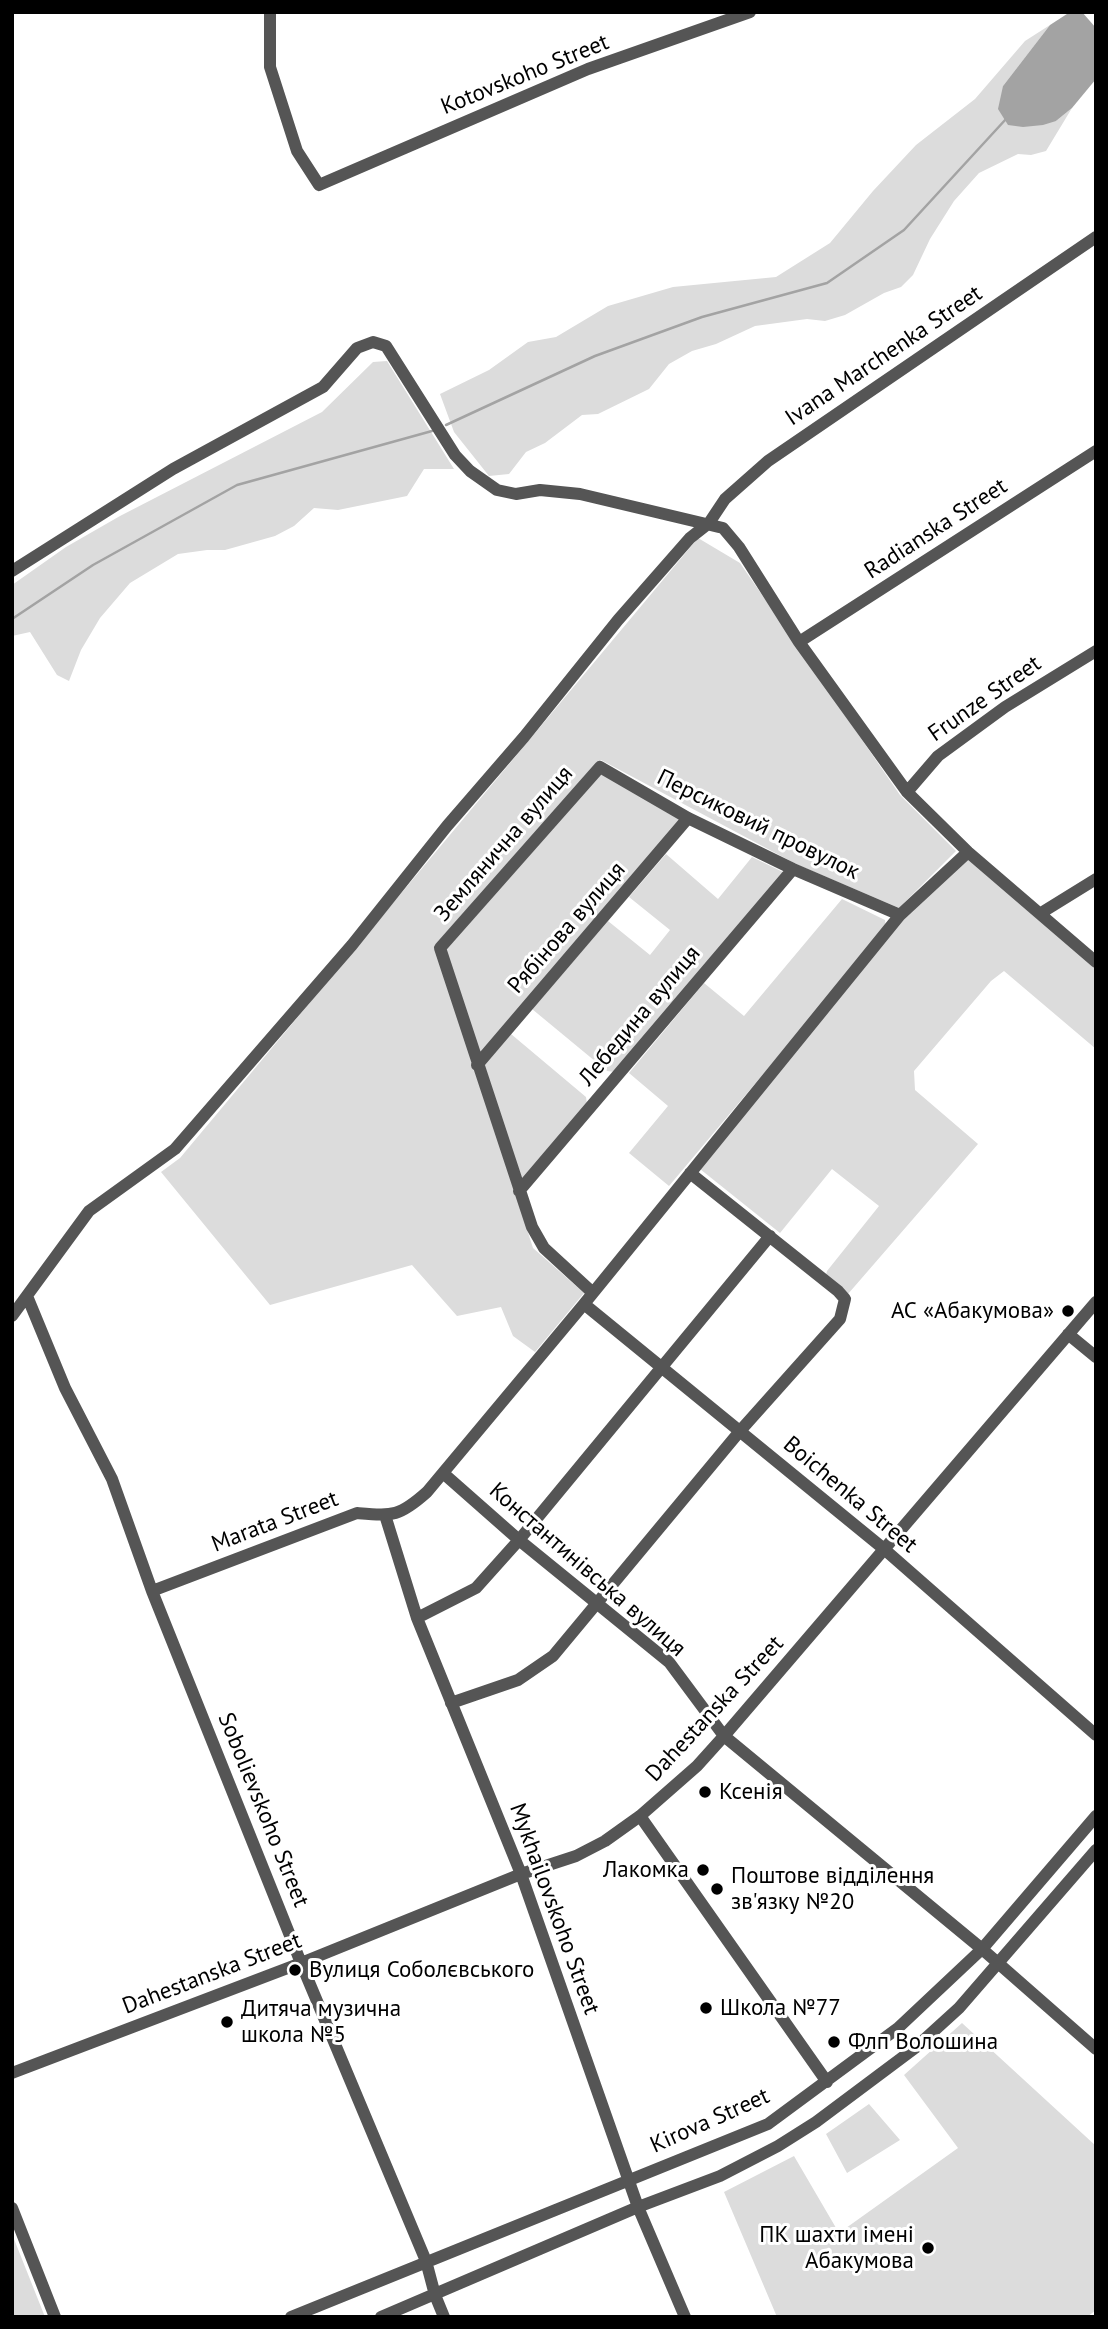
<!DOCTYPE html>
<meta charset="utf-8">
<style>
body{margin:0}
#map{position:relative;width:1108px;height:2329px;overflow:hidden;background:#fff;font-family:"PT Sans",sans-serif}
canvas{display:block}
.frame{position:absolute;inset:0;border:14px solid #000;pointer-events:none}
</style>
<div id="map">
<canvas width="1108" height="2329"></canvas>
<div class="frame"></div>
</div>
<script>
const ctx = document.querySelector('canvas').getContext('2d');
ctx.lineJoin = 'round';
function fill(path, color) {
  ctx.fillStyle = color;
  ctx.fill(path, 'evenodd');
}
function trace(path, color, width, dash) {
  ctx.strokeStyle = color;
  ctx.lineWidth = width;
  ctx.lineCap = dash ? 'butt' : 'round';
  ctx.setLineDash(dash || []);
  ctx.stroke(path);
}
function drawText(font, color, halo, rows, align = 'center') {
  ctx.font = font + ' "PT Sans",sans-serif';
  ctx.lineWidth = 6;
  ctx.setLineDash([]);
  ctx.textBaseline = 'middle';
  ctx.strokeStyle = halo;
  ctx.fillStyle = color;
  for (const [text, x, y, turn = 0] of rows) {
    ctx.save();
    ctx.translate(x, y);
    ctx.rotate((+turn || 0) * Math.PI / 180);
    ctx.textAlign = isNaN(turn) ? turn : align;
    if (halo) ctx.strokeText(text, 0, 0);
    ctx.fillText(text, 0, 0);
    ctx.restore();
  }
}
const green = new Path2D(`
 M 1050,25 L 1003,86 L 1056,121 L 1072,108 L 1046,151 L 1031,155 L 1018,154 L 979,173 L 954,201 L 930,239 L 913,275 L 901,287 L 884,293 L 845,315 L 825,321 L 807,319 L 755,326 L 716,344 L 692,351 L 669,364 L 649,389 L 598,414 L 582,415 L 545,443 L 526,452 L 509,474 L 489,476 L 454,432 L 440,394 L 489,370 L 528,342 L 556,337 L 608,306 L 673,287 L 776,277 L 830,243 L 873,191 L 916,145 L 975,99 L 1025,41 Z
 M 387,361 L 454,469 L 424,469 L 407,496 L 338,510 L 314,508 L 294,526 L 275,536 L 225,550 L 207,550 L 178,554 L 130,583 L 100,618 L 81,650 L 69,681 L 57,675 L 30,632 L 12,636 L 12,585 L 66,547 L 120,516 L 322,412 L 373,362 Z
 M 698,538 L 740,563 L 900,795 L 956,851 L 899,908 L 796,864 L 601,760 L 435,945 L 533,1248 L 584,1293 L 535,1352 L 513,1336 L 501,1307 L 457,1316 L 412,1265 L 270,1305 L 161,1172 L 180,1158 Z
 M 601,772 L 682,818 L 477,1059 L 444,951 Z
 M 666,854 L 718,899 L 752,857 L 785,873 L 615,1072 L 607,1071 L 532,1009 L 608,921 L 650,955 L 670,930 L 629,897 Z
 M 967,857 L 1096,968 L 1096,1049 L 1004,971 L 991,981 L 914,1071 L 915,1090 L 978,1144 L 848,1294 L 826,1275 L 827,1271 L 879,1206 L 832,1169 L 780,1233 L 700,1169 L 899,921 Z
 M 842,899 L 885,920 L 886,928 L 669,1186 L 629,1153 L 668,1106 L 629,1073 L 704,983 L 744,1016 Z
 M 511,1034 L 586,1097 L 587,1104 L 520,1183 L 480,1069 Z
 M 962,2023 L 1096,2146 L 1096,2310 L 1087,2317 L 777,2317 L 724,2192 L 794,2156 L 839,2233 L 958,2148 L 904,2075 Z
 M 869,2104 L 900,2140 L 847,2173 L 826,2134 Z
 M 12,2234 L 45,2317 L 12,2317 Z`);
const water = new Path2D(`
 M 1070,12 L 1082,12 L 1096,28 L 1096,79 L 1072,108 L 1056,121 L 1043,125 L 1023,127 L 1008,125 L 998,109 L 1003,86 L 1050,25 Z`);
const stream = new Path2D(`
 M 446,425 L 595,356 L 702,317 L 827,283 L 904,230 L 1006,119
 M 12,619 L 93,565 L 237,485 L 432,431`);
const minor = new Path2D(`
 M 270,12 L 270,67 L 297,151 L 319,185 L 588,69 L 750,12
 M 12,571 L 173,469 L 323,387 L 357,348 L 373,342 L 386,346 L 455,455 L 470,471 L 497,490 L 516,494 L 540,490 L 580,494 L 723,528 L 739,547 L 799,642 L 907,792 L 968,852 L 1096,962
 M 799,642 L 1096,451
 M 907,792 L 938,756 L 1005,707 L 1096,651
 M 968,852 L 900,915 L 584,1304 L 884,1549 L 1096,1735
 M 1041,913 L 1096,879
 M 477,1065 L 688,818
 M 519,1191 L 793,869
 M 593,1293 L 544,1248 L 532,1227 L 440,948 L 600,767 L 688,818 L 793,869 L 900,915
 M 27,1296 L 65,1388 L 112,1479 L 152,1591 L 301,1963 L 426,2261 L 435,2295 L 444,2317
 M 12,1316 L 89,1211 L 175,1149 L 352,945 L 447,826 L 524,737 L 618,620 L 690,538 L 709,523 L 725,499 L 768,461 L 1096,237
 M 1068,1334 L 1096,1357
 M 443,1473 L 519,1540 L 669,1662 L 724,1736 L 982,1949 L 1096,2049
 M 385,1515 L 417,1618 L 521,1874 L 638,2207 L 685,2317
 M 152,1591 L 357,1513 C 393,1516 399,1517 427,1492 L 584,1304
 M 417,1618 L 476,1588 L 519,1540 L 770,1236
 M 451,1703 L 518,1680 L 553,1656 L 740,1431 L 840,1319 L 845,1299 L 838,1291 L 690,1173
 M 640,1816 L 827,2082
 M 12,2073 L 301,1963 L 521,1874 L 576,1856 L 605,1841 L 640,1816 L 697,1766 L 724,1736 L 1096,1302
 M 12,2208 L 55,2317
 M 291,2317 L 768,2124 L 898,2028 L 982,1949 L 1096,1816
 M 381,2317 L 638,2207 L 720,2176 L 778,2146 L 816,2122 L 915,2048 L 959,2008 L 1096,1850`);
const markers = [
 [1068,1311,7,"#000"],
 [705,1792,7,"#000"],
 [703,1870,7,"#000"],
 [717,1889,7,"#000"],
 [295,1970,7,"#000"],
 [706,2008,7,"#000"],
 [227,2022,7,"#000"],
 [834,2042,7,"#000"],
 [928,2248,7,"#000"]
];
const streetNames = [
 ["Kotovskoho Street",525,75,-22],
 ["Ivana Marchenka Street",884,356,-34],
 ["Radianska Street",936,529,-33],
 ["Frunze Street",985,699,-35],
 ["Персиковий провулок",758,825,26],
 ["Землянична вулиця",504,844,-49],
 ["Рябінова вулиця",567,928,-49],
 ["Лебедина вулиця",640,1016,-50],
 ["Boichenka Street",850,1495,40],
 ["Marata Street",275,1522,-21],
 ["Константинівська вулиця",587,1570,41],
 ["Dahestanska Street",715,1709,-47],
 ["Sobolievskoho Street",263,1810,68],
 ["Mykhailovskoho Street",554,1909,70],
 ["Dahestanska Street",212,1974,-21],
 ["Kirova Street",710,2121,-24]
];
const poiNames = [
 ["АС «Абакумова»",1054,1311,"right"],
 ["Ксенія",719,1792],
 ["Лакомка",689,1870,"right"],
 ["Поштове відділення",731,1876],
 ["зв'язку №20",731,1902],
 ["Вулиця Соболєвського",309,1970],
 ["Школа №77",720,2008],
 ["Дитяча музична",241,2009],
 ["школа №5",241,2035],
 ["Флп Волошина",848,2042],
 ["ПК шахти імені",914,2235,"right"],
 ["Абакумова",914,2261,"right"]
];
fill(green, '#dcdcdc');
fill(water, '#a3a3a3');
trace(stream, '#a3a3a3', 2.5);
trace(minor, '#555', 12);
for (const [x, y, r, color] of markers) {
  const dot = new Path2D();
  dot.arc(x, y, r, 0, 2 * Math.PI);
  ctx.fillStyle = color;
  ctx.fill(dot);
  trace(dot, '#fff', 2.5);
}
drawText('23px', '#000', '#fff', streetNames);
drawText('23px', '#000', '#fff', poiNames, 'left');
</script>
